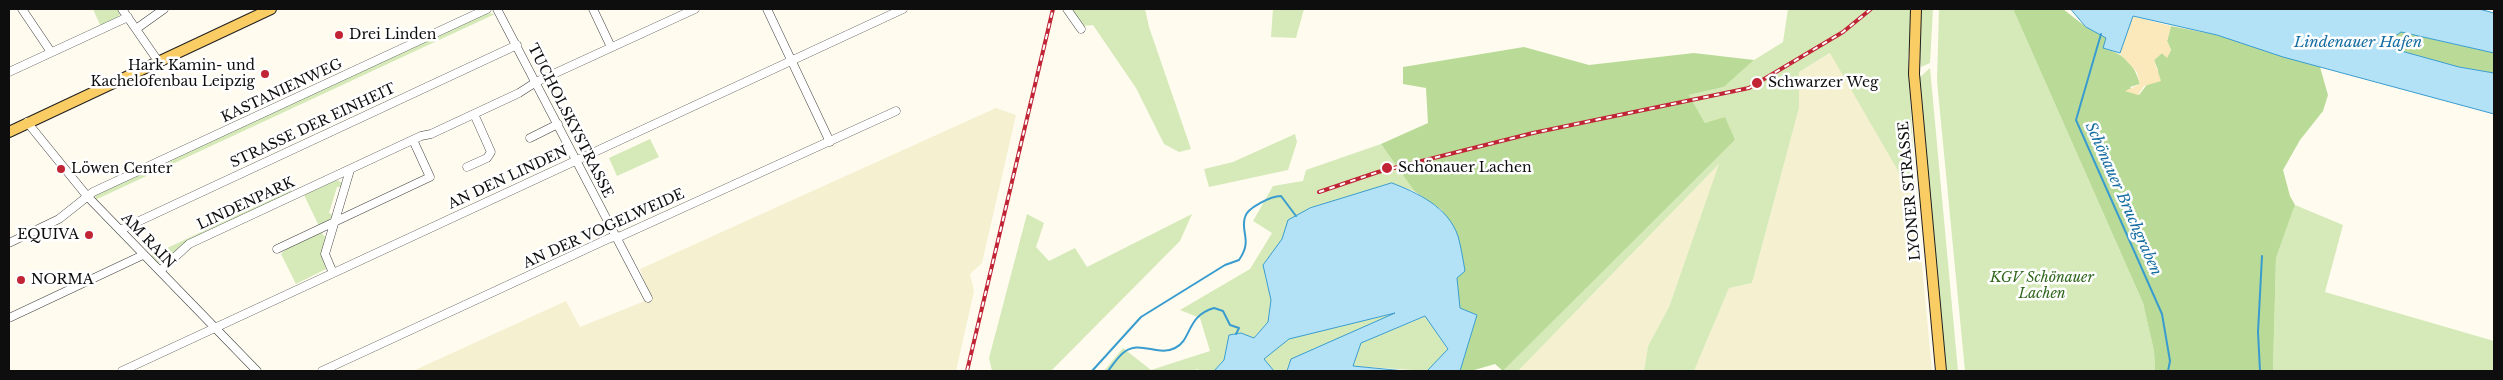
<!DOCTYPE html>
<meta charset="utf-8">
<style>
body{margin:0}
#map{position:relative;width:2503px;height:380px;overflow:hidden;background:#fffbef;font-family:"Libre Baskerville",serif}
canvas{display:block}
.frame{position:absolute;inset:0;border:10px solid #0e0e0e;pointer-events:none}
</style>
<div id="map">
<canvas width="2503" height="380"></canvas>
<div class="frame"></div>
</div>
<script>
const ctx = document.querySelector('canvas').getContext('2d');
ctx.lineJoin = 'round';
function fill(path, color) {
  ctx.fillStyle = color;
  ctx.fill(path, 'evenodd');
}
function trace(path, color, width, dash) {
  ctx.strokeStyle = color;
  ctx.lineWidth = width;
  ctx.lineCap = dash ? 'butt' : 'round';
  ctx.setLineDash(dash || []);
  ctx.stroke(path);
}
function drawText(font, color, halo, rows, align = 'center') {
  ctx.font = font + ' "Libre Baskerville",serif';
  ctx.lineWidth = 5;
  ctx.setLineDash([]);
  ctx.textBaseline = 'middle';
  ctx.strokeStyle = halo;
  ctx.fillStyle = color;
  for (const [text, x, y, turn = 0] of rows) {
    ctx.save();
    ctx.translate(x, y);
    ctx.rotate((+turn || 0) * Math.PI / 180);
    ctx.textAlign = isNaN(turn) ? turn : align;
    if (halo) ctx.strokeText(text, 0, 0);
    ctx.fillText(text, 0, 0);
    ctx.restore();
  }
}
const farmland = new Path2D(`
 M 1831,53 L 1916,202 L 1932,371 L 1694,371 L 1729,288 L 1752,283 L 1799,108 L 1799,72 Z
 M 996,108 L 1016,115 L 982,263 L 970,274 L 974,291 L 956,371 L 413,371 L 566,301 L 580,327 L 650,299 L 640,269 Z
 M 1720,163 L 1669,307 L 1648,346 L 1644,371 L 1518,371 Z`);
const green = new Path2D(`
 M 93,9 L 117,9 L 122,14 L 101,27 Z
 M 1071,9 L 1145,9 L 1149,27 L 1191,149 L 1179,152 L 1164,144 L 1136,88 L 1093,25 L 1083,26 Z
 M 1273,9 L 1304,9 L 1296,38 L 1271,37 Z
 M 1788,9 L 1913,9 L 1908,59 L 1916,202 L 1830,53 L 1799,72 L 1799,108 L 1752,283 L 1729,288 L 1694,371 L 1644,371 L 1648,346 L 1669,307 L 1719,164 L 1518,371 L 1503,371 L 1735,140 L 1705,123 L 1689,95 L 1724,87 L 1754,60 L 1783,42 Z
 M 1921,9 L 1933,9 L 1930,63 L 1921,67 L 1918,45 Z
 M 1939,9 L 2013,9 L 2143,303 L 2154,351 L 2155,371 L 1965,371 L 1937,81 Z
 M 488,13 L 495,14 L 95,200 L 96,194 Z
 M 1930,68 L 1958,371 L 1945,371 L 1919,78 Z
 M 1295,134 L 1297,142 L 1288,170 L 1209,187 L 1204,169 L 1233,162 Z
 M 650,139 L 659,157 L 617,176 L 609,158 Z
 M 1381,144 L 1414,191 L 1392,184 L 1310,208 L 1289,220 L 1282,239 L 1263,265 L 1271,300 L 1268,322 L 1254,338 L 1241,333 L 1229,335 L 1224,360 L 1214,371 L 1200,371 L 1197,369 L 1193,371 L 1104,371 L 1123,348 L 1151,370 L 1210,351 L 1200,318 L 1180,310 L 1250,269 L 1272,233 L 1253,221 L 1273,186 L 1303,181 L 1306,170 Z
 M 337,180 L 343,183 L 342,187 L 337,187 L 329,213 L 333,215 L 331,220 L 319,226 L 304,195 Z
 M 291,190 L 292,194 L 186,244 L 164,263 L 158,263 L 150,256 Z
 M 2295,205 L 2343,225 L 2325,292 L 2494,341 L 2494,371 L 2273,371 L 2276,258 Z
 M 1027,214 L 1044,223 L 1036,247 L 1049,261 L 1075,248 L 1087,267 L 1192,214 L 1180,241 L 1051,371 L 992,371 L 989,358 Z
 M 321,232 L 326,238 L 321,255 L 326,269 L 296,284 L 281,254 L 289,246 Z
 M 1399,312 L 1292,359 L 1287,371 L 1274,371 L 1264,359 L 1288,339 Z
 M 1426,316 L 1448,350 L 1427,371 L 1353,366 L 1361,343 Z`);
const forest = new Path2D(`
 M 2013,9 L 2063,9 L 2086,27 L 2107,37 L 2103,48 C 2124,54 2134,63 2140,84 L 2130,87 L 2139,95 L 2158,70 L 2154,60 L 2162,53 L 2167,57 L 2171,50 L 2167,41 L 2171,26 L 2217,35 L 2320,67 L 2328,95 L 2323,111 L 2300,140 L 2283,170 L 2290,196 L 2295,205 L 2276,258 L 2273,371 L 2155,371 L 2154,351 L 2143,303 Z
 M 2401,32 L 2494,53 L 2494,73 L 2459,67 L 2394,49 L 2394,37 Z
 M 1524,47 L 1589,65 L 1694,53 L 1754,60 L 1724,87 L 1689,95 L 1705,123 L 1725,117 L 1735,140 L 1503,371 L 1495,364 L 1471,371 L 1460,371 L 1477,315 L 1460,308 L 1457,278 L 1442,210 L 1414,191 L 1381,144 L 1428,123 L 1426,88 L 1403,84 L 1403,67 Z`);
const sand = new Path2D(`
 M 2132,16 L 2171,26 L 2167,41 L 2171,50 L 2167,58 L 2162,53 L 2154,60 L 2161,81 L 2144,86 L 2138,95 L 2125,91 L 2140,84 L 2137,72 L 2120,54 Z`);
const water = new Path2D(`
 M 2071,9 L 2479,9 L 2494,13 L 2494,53 L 2401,32 L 2394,37 L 2394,49 L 2459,67 L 2494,73 L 2494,114 L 2283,57 L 2217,35 L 2133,16 L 2120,53 L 2103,48 L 2106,38 L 2086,27 Z
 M 1392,183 C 1418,193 1448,207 1458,236 C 1461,247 1463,259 1465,271 L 1457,278 L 1460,308 L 1477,315 L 1460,371 L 1427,371 L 1448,349 L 1425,316 L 1361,343 L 1353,366 L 1405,371 L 1287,371 L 1291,359 L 1395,313 L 1289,339 L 1264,359 L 1274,371 L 1214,371 L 1224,360 L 1229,335 L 1241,333 L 1254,338 L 1268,322 L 1271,300 L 1263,265 L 1282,239 L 1288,220 L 1310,208 Z`);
const stream = new Path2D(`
 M 2101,34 L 2076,120 L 2162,314 L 2170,361 L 2168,371
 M 1092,371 L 1141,317 L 1225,265 L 1239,260 C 1253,240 1240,232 1245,217 C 1247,208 1271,196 1281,196 L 1296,216
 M 1108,371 C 1112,366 1117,358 1123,353 C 1139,339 1158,357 1175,348 C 1192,340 1186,316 1214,308 L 1223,311 L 1230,325 L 1239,328 L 1236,334
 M 2260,371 L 2258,332 L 2262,256`);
const minor = new Path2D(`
 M 22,9 L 51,52
 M 122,9 L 158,61
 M 497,9 L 648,298
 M 593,9 L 611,47
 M 767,9 L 830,142
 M 1067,9 L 1081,29
 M 136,29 L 164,9
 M 9,72 L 128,17
 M 27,122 L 87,196 L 257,371
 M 530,138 L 558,124
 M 467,167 L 487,158 L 491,152 L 474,114
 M 120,230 L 517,45
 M 9,243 L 59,219 L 93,192 L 487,9
 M 277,249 L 430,177 L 413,140
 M 160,271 L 189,244 L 421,136 L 431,134 L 519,93 L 536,82 L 695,9
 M 333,273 L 325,254 L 350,170
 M 9,318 L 143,255
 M 122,371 L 903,9
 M 322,371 L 610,238 L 621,236 L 896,111`);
const major = new Path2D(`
 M 1916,9 L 1914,74 L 1941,371
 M 9,132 L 271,9`);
const rail = new Path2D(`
 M 1319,192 L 1378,172 L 1533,133 L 1749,88 L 1843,32 L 1871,9
 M 967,371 L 1053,9`);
const markers = [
 [339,35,5,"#c02435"],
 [265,74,5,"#c02435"],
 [1757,83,6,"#c02435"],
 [1387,168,6,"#c02435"],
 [61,169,5,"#c02435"],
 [89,235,5,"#c02435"],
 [21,280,5,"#c02435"]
];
const poiNames = [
 ["Drei Linden",349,35],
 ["Hark Kamin- und",255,66,"right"],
 ["Kachelofenbau Leipzig",255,82,"right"],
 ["Schwarzer Weg",1768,83],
 ["Schönauer Lachen",1398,168],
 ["Löwen Center",71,169],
 ["EQUIVA",79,235,"right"],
 ["NORMA",31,280]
];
const streetNames = [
 ["KASTANIENWEG",282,91,-25],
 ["TUCHOLSKYSTRASSE",570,121,63],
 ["STRASSE DER EINHEIT",313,126,-25],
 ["AN DEN LINDEN",508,178,-25],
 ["LYONER STRASSE",1910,191,-95],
 ["LINDENPARK",246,204,-25],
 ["AN DER VOGELWEIDE",604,229,-24],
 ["AM RAIN",148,241,46]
];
const parkNames = [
 ["KGV Schönauer",2042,278],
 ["Lachen",2042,294]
];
const waterNames = [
 ["Lindenauer Hafen",2358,43],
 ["Schönauer Bruchgraben",2123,199,66]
];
fill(farmland, '#f5f0cf');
fill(green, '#d5eab8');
fill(forest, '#badb97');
fill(sand, '#fbe9bb');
fill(water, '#b3e2f7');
trace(water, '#399ccf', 1);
trace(stream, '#399ccf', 2);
trace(minor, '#414141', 9);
trace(major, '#1f1f1f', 12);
trace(minor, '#fff', 8);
trace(major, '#facc64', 10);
trace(rail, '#c02435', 4);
trace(rail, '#fff', 2, [5.5]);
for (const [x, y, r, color] of markers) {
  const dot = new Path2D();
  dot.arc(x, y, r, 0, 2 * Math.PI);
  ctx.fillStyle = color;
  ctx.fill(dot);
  trace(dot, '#fff', 2);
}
drawText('14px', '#0e0e0e', '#fff', poiNames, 'left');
drawText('14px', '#0e0e0e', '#fff', streetNames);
drawText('italic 14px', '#31671d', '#fff', parkNames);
drawText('italic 15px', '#156da2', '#fff', waterNames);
</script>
